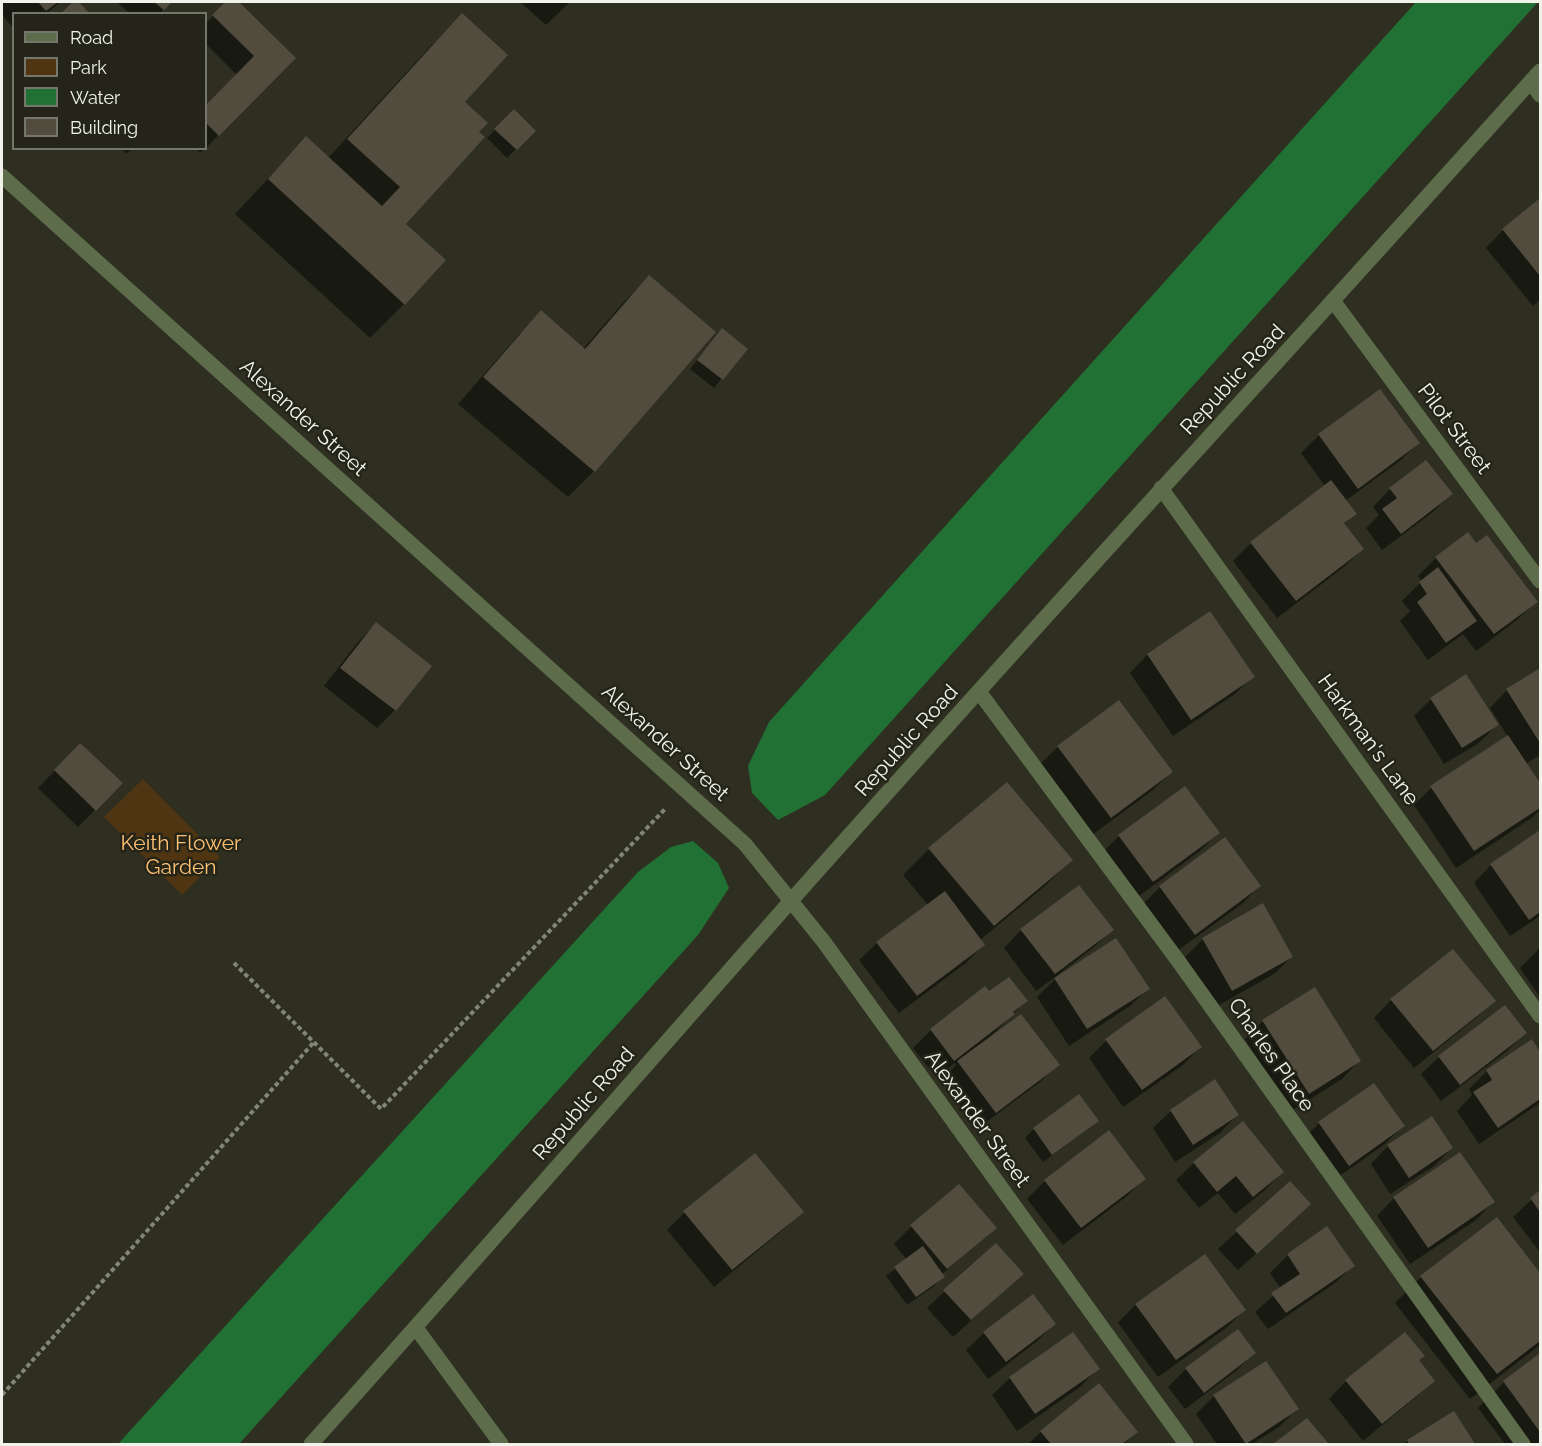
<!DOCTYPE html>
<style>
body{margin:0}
#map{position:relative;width:1542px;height:1446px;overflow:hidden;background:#2e2f21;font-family:Raleway,sans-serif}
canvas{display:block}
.frame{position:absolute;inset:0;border:3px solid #f1f2e9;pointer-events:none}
.legend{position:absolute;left:12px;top:12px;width:195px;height:138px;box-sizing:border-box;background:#242518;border:2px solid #76776c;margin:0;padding:8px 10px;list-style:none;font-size:18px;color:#f1f2e9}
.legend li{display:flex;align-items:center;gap:12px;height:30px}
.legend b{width:30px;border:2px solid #76776c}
</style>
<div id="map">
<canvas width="1542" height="1446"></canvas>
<div class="frame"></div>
<ul class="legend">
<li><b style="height:8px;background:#5d6d4b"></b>Road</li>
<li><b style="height:16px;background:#4f3511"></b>Park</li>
<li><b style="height:16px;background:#227134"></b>Water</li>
<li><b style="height:16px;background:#514c3e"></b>Building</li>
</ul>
</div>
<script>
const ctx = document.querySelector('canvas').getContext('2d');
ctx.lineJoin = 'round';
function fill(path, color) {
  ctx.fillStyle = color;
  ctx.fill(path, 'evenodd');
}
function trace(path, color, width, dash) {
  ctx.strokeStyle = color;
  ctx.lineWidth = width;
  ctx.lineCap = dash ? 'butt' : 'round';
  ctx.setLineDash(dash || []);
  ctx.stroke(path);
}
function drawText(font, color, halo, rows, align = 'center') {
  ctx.font = font + ' Raleway,sans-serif';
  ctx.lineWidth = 5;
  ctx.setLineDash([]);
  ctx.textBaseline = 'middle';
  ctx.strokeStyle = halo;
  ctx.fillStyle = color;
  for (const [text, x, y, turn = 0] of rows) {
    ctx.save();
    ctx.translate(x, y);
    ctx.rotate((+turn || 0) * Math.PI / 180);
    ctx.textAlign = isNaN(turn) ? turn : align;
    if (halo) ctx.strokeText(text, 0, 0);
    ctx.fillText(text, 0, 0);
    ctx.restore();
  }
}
const green = new Path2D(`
 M 143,779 L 220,857 L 182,895 L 104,817 Z`);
const water = new Path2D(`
 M 1416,2 L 1538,2 L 825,795 L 778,820 L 752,793 L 748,766 L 769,722 Z
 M 693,841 L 718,863 L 729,888 L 698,935 L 239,1444 L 118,1444 L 638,872 L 671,847 Z`);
const shadow = new Path2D(`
 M 2,2 L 60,2 L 46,14 L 14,14 L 14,29 L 2,15 Z
 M 117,2 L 170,2 L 159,14 L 130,14 Z
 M 227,2 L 237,2 L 294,58 L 206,148 L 206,107 L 237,75 L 206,44 L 206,23 Z
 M 520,2 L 570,2 L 546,25 Z
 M 462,15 L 462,102 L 404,224 L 404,304 L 370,338 L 235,214 L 306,138 L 328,158 L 428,49 Z
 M 514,111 L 534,131 L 507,158 L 487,138 Z
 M 121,148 L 133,148 L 126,154 Z
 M 196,148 L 205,148 L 200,153 Z
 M 1540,200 L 1540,300 L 1533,306 L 1486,248 L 1503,230 Z
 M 649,277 L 594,471 L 568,497 L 458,404 L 515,339 L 541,312 L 583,349 L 623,303 Z
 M 714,339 L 746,349 L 714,388 L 690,369 Z
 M 1380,391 L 1418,443 L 1401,460 L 1345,501 L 1355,513 L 1343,525 L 1362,549 L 1344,567 L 1277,618 L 1233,561 L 1251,543 L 1325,486 L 1301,453 L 1319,435 Z
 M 1390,489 L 1451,494 L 1433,512 L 1382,550 L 1366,528 L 1379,515 L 1373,507 Z
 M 1468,535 L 1475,545 L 1536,602 L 1518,619 L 1476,651 L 1463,634 L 1428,660 L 1400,621 L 1410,611 L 1402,601 L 1422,581 L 1418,576 L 1436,558 Z
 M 1210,614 L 1253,676 L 1235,694 L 1173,736 L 1130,673 L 1147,655 Z
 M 376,624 L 395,710 L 377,728 L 324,686 L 358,642 Z
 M 1540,669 L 1540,755 L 1526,764 L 1540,785 L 1540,809 L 1533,817 L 1456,868 L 1414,805 L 1431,788 L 1508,737 L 1490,708 L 1507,690 Z
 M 1431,699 L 1497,725 L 1479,743 L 1444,764 L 1414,716 Z
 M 1058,747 L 1171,772 L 1153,790 L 1092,835 L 1040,764 Z
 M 63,762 L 121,783 L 78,827 L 38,788 Z
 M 1007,784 L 1071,860 L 1045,886 L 980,940 L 983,945 L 966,963 L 899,1013 L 859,960 L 877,943 L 928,905 L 903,875 L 929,849 Z
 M 1540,832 L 1540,916 L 1510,936 L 1474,883 L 1491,865 Z
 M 1218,833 L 1200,851 L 1135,899 L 1101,854 L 1119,836 Z
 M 1225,839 L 1259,886 L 1242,904 L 1177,951 L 1142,905 L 1160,887 Z
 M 1262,905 L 1292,957 L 1274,974 L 1214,1008 L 1185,957 L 1203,939 Z
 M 1021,930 L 1112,930 L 1094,947 L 1059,974 L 1060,976 L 1148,988 L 1130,1006 L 1069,1046 L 1037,997 L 1055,979 L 1054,978 L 1036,991 L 1004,948 Z
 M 1540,948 L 1540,997 L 1520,968 Z
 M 985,989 L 989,993 L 1026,1001 L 993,1034 L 994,1036 L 1058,1064 L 1040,1082 L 977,1129 L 941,1080 L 956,1065 L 955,1063 L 936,1077 L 913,1048 L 931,1030 Z
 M 1391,1000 L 1494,1001 L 1476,1018 L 1414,1068 L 1374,1018 Z
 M 1263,1021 L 1359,1061 L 1342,1079 L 1291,1111 L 1245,1039 Z
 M 1525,1033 L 1507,1051 L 1441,1101 L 1421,1074 L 1439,1057 Z
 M 1106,1041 L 1200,1047 L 1183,1065 L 1123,1107 L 1089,1058 Z
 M 1531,1041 L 1540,1055 L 1540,1103 L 1479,1144 L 1457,1111 L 1472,1095 L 1469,1089 L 1486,1072 Z
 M 1079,1096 L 1097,1120 L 1088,1129 L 1043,1162 L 1025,1138 L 1034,1129 Z
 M 1171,1111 L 1237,1115 L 1220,1133 L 1175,1162 L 1153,1128 Z
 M 1319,1123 L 1403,1126 L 1385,1144 L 1331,1182 L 1301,1141 Z
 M 1388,1146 L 1452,1148 L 1434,1166 L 1390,1194 L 1371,1164 Z
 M 755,1155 L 802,1211 L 784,1229 L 714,1287 L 667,1230 L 684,1213 Z
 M 1194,1163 L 1282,1172 L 1265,1190 L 1235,1214 L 1218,1193 L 1199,1208 L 1176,1180 Z
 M 1144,1179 L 1127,1196 L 1063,1245 L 1027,1199 L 1045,1181 Z
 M 1290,1183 L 1291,1222 L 1238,1270 L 1218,1249 Z
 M 1540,1192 L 1540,1252 L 1513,1217 Z
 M 1394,1198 L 1493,1202 L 1476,1220 L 1410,1264 L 1377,1216 Z
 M 1496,1219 L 1540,1276 L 1540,1345 L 1470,1399 L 1395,1303 L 1421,1277 Z
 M 911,1227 L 995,1227 L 941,1275 L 943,1277 L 934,1286 L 907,1305 L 886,1276 L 907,1260 L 894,1244 Z
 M 1288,1255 L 1353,1266 L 1335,1283 L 1268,1329 L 1255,1312 L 1281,1289 L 1270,1273 Z
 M 1205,1256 L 1244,1310 L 1226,1328 L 1158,1377 L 1118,1323 L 1135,1305 Z
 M 1022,1274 L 953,1337 L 927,1308 L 945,1291 Z
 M 1033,1296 L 1054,1324 L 1036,1342 L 988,1379 L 966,1350 L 984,1333 Z
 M 1254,1353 L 1236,1371 L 1185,1409 L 1168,1387 L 1186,1369 Z
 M 1540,1355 L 1540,1444 L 1505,1444 L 1478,1408 L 1504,1382 Z
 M 1417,1361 L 1433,1381 L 1415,1398 L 1363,1441 L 1329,1399 L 1346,1381 Z
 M 1098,1369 L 1080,1387 L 1017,1431 L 992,1395 L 1010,1378 Z
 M 1099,1385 L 1136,1432 L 1124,1444 L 1028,1444 L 1041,1432 Z
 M 1214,1396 L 1297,1409 L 1279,1427 L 1252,1444 L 1217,1444 L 1196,1414 Z
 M 1453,1413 L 1474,1444 L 1404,1444 L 1407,1441 Z
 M 1307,1420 L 1327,1444 L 1276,1444 Z`);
const building = new Path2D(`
 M 38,2 L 58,2 L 46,11 Z
 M 73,2 L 79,2 L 90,14 L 60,14 Z
 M 154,2 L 172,2 L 164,10 Z
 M 225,2 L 239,2 L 296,58 L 219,136 L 206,123 L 206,105 L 254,56 L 212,15 Z
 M 462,13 L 508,55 L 465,102 L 488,123 L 479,132 L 485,137 L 406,224 L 446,260 L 405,305 L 268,179 L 306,136 L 382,206 L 400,187 L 347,139 Z
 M 514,109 L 536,131 L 517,150 L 494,129 Z
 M 1540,198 L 1540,276 L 1502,229 Z
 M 649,275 L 716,332 L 595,472 L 483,377 L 541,310 L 585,349 Z
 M 722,328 L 748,349 L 723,380 L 697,360 Z
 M 1380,389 L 1420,443 L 1358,489 L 1318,434 Z
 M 1426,460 L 1453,494 L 1401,534 L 1382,509 L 1397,498 L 1389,488 Z
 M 1331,480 L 1357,514 L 1344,523 L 1364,549 L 1296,601 L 1250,542 Z
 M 1468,532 L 1476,543 L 1487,535 L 1538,602 L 1494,634 L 1435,557 Z
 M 1438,567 L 1477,621 L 1446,643 L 1417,602 L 1427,594 L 1419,582 Z
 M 1210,611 L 1255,677 L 1191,720 L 1147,654 Z
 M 376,622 L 432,666 L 396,711 L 340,668 Z
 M 1540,668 L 1540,743 L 1506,689 Z
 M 1466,674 L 1499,725 L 1462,748 L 1430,698 Z
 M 1119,700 L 1173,772 L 1111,818 L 1057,746 Z
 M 1508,735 L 1540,783 L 1540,808 L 1474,851 L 1430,786 Z
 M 80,743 L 123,783 L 96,811 L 54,770 Z
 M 1007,782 L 1073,860 L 994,926 L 928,848 Z
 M 1185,786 L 1220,833 L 1153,882 L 1118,835 Z
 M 1540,830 L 1540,912 L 1529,920 L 1490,864 Z
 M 1225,837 L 1261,886 L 1195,935 L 1159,886 Z
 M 1079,885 L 1114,930 L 1055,974 L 1020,929 Z
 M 945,891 L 985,945 L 917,996 L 876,942 Z
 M 1263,903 L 1293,957 L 1232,991 L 1202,938 Z
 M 1116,938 L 1150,989 L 1087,1029 L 1054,978 Z
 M 1453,949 L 1496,1001 L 1433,1051 L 1390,999 Z
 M 1009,977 L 1028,1001 L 1013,1012 L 1015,1014 L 954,1061 L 930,1029 L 985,986 L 989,991 Z
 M 1315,987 L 1361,1061 L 1309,1094 L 1262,1020 Z
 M 1165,996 L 1202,1047 L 1142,1090 L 1105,1039 Z
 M 1505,1005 L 1527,1033 L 1460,1085 L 1438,1056 Z
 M 1021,1014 L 1060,1065 L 996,1113 L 957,1061 Z
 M 1532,1039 L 1540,1052 L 1540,1099 L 1498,1128 L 1473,1092 L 1492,1080 L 1486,1070 Z
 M 1215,1079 L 1239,1115 L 1193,1145 L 1170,1110 Z
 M 1374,1083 L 1405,1126 L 1349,1166 L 1318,1122 Z
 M 1079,1094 L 1099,1121 L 1052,1155 L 1033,1128 Z
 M 1432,1116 L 1453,1148 L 1409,1178 L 1387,1145 Z
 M 1243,1121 L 1284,1172 L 1253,1197 L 1236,1176 L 1217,1192 L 1193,1162 Z
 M 1109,1130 L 1146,1179 L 1081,1228 L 1044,1180 Z
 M 1460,1152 L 1495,1202 L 1428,1248 L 1393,1197 Z
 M 755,1153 L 804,1212 L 732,1270 L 683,1211 Z
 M 1290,1181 L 1311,1204 L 1257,1254 L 1235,1230 Z
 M 959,1184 L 997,1228 L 947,1269 L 910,1225 Z
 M 1540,1190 L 1540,1212 L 1530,1198 Z
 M 1497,1217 L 1540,1273 L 1540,1341 L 1497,1374 L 1420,1276 Z
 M 1327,1226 L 1355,1266 L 1286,1313 L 1271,1293 L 1300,1274 L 1287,1254 Z
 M 996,1243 L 1024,1274 L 971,1320 L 943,1290 Z
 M 923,1246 L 945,1277 L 916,1297 L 894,1267 Z
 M 1205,1254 L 1246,1310 L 1176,1360 L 1135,1304 Z
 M 1033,1294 L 1056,1324 L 1006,1362 L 983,1332 Z
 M 1238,1329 L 1256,1353 L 1204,1393 L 1185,1368 Z
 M 1073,1332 L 1100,1369 L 1035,1414 L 1009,1377 Z
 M 1405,1332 L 1425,1356 L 1419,1360 L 1435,1381 L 1382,1424 L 1345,1380 Z
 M 1540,1353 L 1540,1432 L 1503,1381 Z
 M 1266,1361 L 1299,1409 L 1246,1444 L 1213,1395 Z
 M 1099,1383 L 1138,1432 L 1122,1444 L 1051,1444 L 1040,1431 Z
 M 1454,1411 L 1475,1444 L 1409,1444 L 1407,1440 Z
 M 1307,1418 L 1329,1444 L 1273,1444 Z`);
const path = new Path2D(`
 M 234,963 L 381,1109 L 665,809
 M 2,1395 L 314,1042`);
const minor = new Path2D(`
 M 1531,82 L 1540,95
 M 1334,302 L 1540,581
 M 1161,488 L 1540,1016
 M 980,693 L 1179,962 L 1523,1444
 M 416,1328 L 501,1444`);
const tertiary = new Path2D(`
 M 2,176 L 745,844 L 824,942 L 1186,1444
 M 311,1444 C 472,1265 630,1083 789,903 C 1037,623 1291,349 1540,71`);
const streetNames = [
 ["Republic Road",1233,380,-47],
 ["Alexander Street",303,418,42],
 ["Pilot Street",1454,429,53],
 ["Harkman's Lane",1368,740,54],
 ["Republic Road",907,741,-48],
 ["Alexander Street",665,743,42],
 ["Charles Place",1271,1055,55],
 ["Republic Road",584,1104,-49],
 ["Alexander Street",977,1119,54]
];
const parkNames = [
 ["Keith Flower",181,844],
 ["Garden",181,868]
];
fill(green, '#4f3511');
fill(water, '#227134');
fill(shadow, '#0007');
fill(building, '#514c3e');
trace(path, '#848579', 4, [4.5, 3]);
trace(minor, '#5d6d4b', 15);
trace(tertiary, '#5d6d4b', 15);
drawText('21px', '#f1f2e9', '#242518', streetNames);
drawText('21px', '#ffc071', '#242518', parkNames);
</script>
